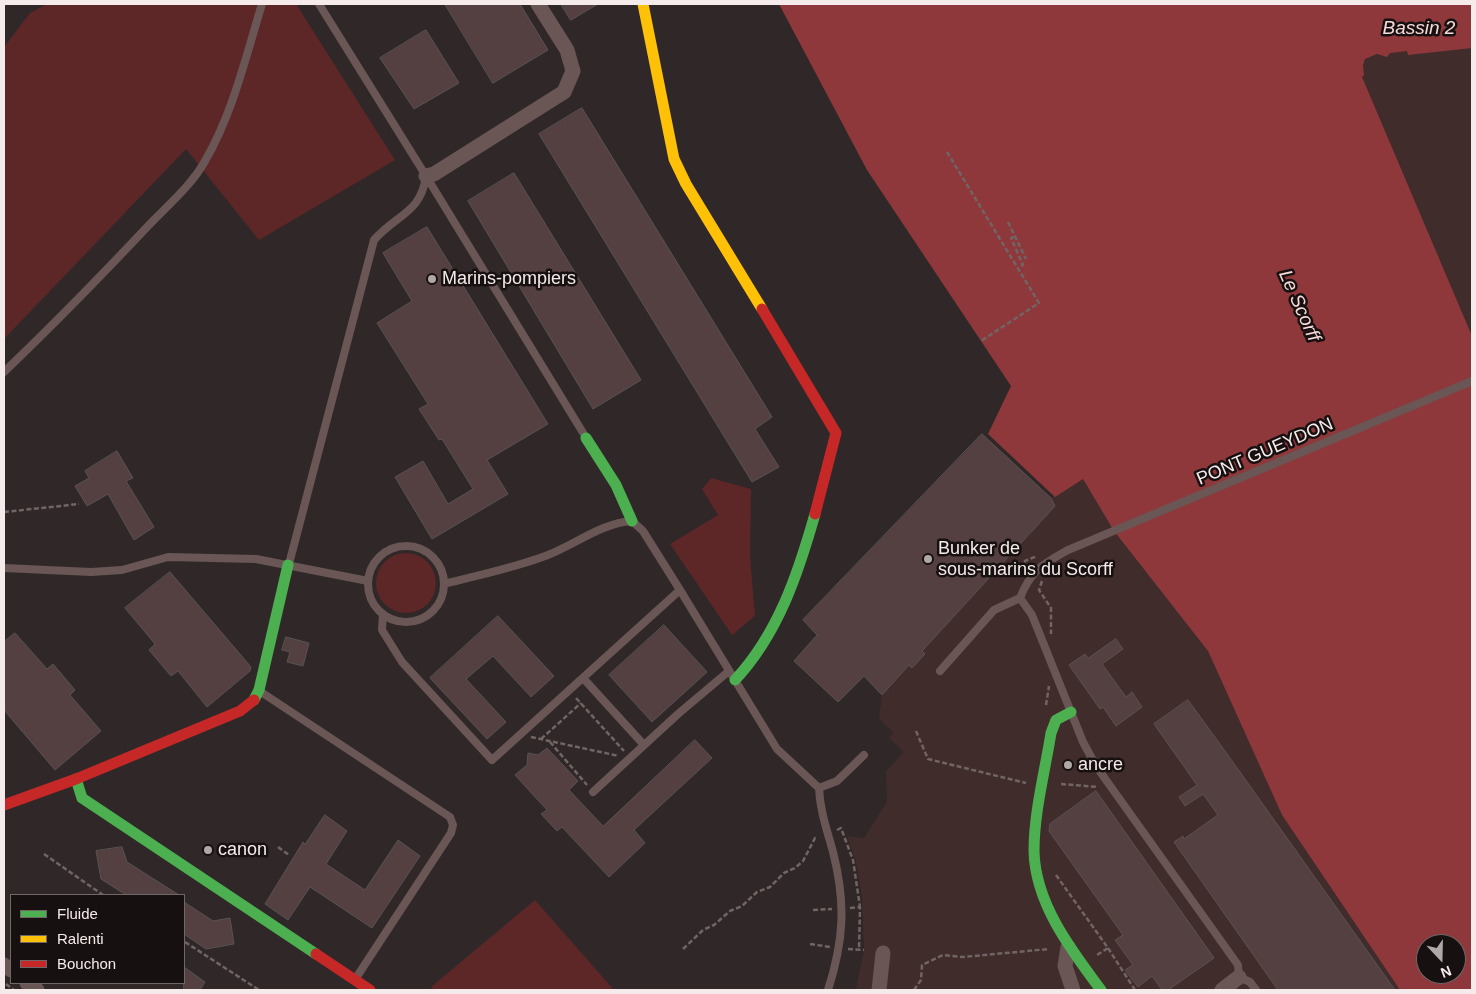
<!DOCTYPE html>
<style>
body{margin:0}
#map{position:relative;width:1476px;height:994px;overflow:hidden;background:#302828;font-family:Helvetica,sans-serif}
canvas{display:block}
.frame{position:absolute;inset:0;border:5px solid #f5ebeb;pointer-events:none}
.legend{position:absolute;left:10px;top:894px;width:175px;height:90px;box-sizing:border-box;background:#171010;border:1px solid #706868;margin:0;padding:6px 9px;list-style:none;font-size:15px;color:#f5ebeb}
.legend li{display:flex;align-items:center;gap:10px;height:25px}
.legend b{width:25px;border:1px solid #706868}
.north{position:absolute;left:1416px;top:934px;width:50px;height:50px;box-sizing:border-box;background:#171010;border:1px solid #706868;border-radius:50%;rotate:159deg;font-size:14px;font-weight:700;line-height:20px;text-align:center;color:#f5ebeb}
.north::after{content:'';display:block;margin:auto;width:18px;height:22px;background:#b0a7a7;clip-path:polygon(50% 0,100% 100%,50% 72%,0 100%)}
</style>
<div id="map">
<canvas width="1476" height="994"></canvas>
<div class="frame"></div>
<ul class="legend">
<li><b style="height:6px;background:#4caf50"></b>Fluide</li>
<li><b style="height:6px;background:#ffc107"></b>Ralenti</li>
<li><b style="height:6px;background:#c62828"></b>Bouchon</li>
</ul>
<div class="north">N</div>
</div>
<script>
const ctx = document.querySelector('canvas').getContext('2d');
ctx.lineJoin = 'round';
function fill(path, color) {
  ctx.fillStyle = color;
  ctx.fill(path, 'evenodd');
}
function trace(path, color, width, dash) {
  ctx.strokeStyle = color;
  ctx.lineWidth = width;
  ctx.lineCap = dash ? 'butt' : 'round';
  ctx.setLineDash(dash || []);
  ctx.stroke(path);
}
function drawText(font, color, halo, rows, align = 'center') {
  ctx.font = font + ' Helvetica,sans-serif';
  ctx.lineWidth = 5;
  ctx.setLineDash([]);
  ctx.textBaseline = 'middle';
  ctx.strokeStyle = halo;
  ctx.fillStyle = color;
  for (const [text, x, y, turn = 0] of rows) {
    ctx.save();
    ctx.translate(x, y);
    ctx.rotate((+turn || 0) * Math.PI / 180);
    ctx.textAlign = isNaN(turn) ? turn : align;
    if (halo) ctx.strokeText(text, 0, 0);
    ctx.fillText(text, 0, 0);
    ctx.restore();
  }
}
const built = new Path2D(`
 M 1385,4 L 1472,4 L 1472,336 L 1361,77 L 1364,75 L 1363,63 L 1367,57 L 1379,54 L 1384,57 Z
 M 1083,478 L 1114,531 L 1208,651 L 1282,815 L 1400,990 L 856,990 L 864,950 L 862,897 L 856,861 L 847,836 L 864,838 L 887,802 L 886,771 L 904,752 L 889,738 L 894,733 L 879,719 L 882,695 L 909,665 L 912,668 L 924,654 L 922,651 L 1055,506 L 1051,498 Z`);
const green = new Path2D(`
 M 47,4 L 296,4 L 395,160 L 259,240 L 186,149 L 4,339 L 4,47 L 30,13 Z
 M 711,478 L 751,489 L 750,557 L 755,616 L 732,635 L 670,544 L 718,515 L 702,489 Z
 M376 583a30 30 0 1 1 60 0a30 30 0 1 1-60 0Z
 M 535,900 L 614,990 L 434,990 L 431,987 Z`);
const water = new Path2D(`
 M 779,4 L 1472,4 L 1472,48 L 1408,55 L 1407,51 L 1390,53 L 1387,57 L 1377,54 L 1365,59 L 1363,65 L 1364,75 L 1362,77 L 1472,336 L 1472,990 L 1400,990 L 1282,815 L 1208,651 L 1114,531 L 1083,479 L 1055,497 L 988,434 L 1011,386 L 867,170 ZM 1426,944 L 1456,944 L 1456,974 L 1426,974 Z`);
const building = new Path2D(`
 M 445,4 L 520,4 L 548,50 L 493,83 Z
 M 561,4 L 598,4 L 571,20 Z
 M 426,30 L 459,83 L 414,109 L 380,58 Z
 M 582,108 L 772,417 L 755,429 L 779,467 L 752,482 L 539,134 Z
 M 514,173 L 641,380 L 593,409 L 468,201 Z
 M 427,227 L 548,424 L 487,460 L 508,494 L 432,539 L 395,477 L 423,461 L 448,504 L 473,489 L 442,439 L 439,440 L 419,409 L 428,404 L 377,323 L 412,301 L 383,253 Z
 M 982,434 L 1051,498 L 1055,506 L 922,651 L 925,654 L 912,668 L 909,665 L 882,695 L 864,676 L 838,702 L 794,661 L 817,635 L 803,620 Z
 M 117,451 L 133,478 L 126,481 L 154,527 L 134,540 L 108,494 L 87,506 L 75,486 L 89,478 L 85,471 Z
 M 170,572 L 251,667 L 250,671 L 207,707 L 178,671 L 171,676 L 149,650 L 155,644 L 125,608 Z
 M 498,616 L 554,676 L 531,697 L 493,656 L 466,679 L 506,722 L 487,739 L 430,678 Z
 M 664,625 L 707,672 L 652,722 L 609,675 Z
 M 15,633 L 47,669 L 53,664 L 75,690 L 70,695 L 101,731 L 55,770 L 4,710 L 4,642 Z
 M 286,637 L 309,643 L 303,666 L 287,662 L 290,652 L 282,650 Z
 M 1116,639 L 1123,649 L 1102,664 L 1126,697 L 1132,692 L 1142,707 L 1116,726 L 1103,707 L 1100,709 L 1069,665 L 1085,654 L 1088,658 Z
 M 1188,700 L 1230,758 L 1395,990 L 1278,990 L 1174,842 L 1183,836 L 1184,839 L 1218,815 L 1203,794 L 1185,806 L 1179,797 L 1197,785 L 1154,724 Z
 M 695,740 L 712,758 L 634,830 L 645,843 L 609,877 L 562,827 L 557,831 L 541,814 L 547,810 L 515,775 L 527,765 L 528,753 L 538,755 L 547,748 L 578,781 L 569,790 L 603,826 Z
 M 1096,791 L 1214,958 L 1168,990 L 1162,990 L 1152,976 L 1138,987 L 1125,970 L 1133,965 L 1115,940 L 1123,935 L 1049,831 L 1050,824 Z
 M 325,815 L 347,831 L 326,864 L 365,890 L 398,840 L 420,856 L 372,928 L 310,887 L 288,920 L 265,904 L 303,842 L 305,844 Z
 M 122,847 L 127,862 L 179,895 L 126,895 L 101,879 L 96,851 Z
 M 184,902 L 213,921 L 230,918 L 234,944 L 206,949 L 184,934 Z
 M 184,967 L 205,982 L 200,990 L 184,990 Z`);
const path = new Path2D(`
 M 947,152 L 1039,303 L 981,341
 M 1008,222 L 1026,259
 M 1014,237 L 1011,238 L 1023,265 L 1018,268
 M 4,512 L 79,504
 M 1024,570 L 1025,561 L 1037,556
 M 1042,581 L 1039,590 L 1051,608 L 1051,634
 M 576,698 L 624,751
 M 1046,705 L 1049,686
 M 916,731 L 928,759 L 1026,783
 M 531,737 L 619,756
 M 541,739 L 581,703
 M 550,742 L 587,785
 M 1061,784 L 1098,787
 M 837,830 L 841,828 L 853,860 L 860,907
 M 278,847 L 289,855
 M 44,854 L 103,895
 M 1056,875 L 1108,948 L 1097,955
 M 850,908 L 860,907 L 859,950
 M 813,910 L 832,909
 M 185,942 L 259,990
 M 810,944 L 830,947
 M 1108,948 L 1135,990
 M 683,949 L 703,930 L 714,925 L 730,911 L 742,906 L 757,892 L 770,887 L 784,873 L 795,868 L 803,861 L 815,838 L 818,837
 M 848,949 L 864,950
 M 6,984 L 14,990
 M 914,990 L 921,980 L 922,965 L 943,955 L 963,957 L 1049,949`);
const lane = new Path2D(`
 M 426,176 L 585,436
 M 4,372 C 53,325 101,276 148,226 C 167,206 192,185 205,161 C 233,113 246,56 262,4
 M368 584a38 38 0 1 1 76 0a38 38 0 1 1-76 0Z
 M 289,564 L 374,240 C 397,214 421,213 426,176 L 319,4
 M 4,568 L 91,572 L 122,570 L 168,557 L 256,559 L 368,581
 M 444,584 C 479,575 514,568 548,555 C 576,544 602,523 632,521 L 643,531 L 680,590 L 777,749 L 819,788
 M 1020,598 L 1032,615 L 1083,742 L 1096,766 L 1238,965 L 1239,977 L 1250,982 L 1256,990
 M 383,614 L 382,630 L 402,662 L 492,760 L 680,590
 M 940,671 L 994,610 L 1020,598 C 1031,570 1043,564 1068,550 L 1472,381
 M 583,678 L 644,745
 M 261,692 L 450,817 L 453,825 L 451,833 L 356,978
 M 819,788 C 820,811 827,830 833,852 C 846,903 844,940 828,990
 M 819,788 L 837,781 L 864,755
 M 593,792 L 678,714 L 729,671`);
const street = new Path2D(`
 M 426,176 L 434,174 L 564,92 L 573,71 L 567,50 L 538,4
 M 1068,947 L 1065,966 L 1073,990
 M 4,965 L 11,970
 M 27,983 L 37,990
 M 879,990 L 883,953
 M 1222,990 L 1239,977`);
const fast = new Path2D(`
 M 586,438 L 616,485 L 632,521
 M 735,680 C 778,634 798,574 815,514
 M 254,700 L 259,690 L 288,565
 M 1071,712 L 1056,720 L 1051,733 C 1045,771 1034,812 1034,851 C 1035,903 1071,950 1101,990
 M 76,779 L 82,798 L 316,954`);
const slow = new Path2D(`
 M 643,4 L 674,159 L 686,184 L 762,309`);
const jam = new Path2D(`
 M 762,309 L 836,433 L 815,514
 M 4,805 L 76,779 L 240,711 L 254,700
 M 316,954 L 370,990`);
const markers = [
 [432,279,5,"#b0a7a7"],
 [928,559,5,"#b0a7a7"],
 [1068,765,5,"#b0a7a7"],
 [208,850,5,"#b0a7a7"]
];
const poiNames = [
 ["Marins-pompiers",442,279],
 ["Bunker de",938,549],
 ["sous-marins du Scorff",938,570],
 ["ancre",1078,765],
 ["canon",218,850]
];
const streetNames = [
 ["PONT GUEYDON",1265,452,-23]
];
const waterNames = [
 ["Bassin 2",1419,29],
 ["Le Scorff",1299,306,66]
];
fill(built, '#402c2b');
fill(green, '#5d2627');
fill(water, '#8f383b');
fill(building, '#543f41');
trace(building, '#595353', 1);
trace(path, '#716464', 2.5, [5, 2.5]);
trace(lane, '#695655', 8);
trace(street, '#695655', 15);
trace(fast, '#4caf50', 11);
trace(slow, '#ffc107', 11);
trace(jam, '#c62828', 11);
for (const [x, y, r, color] of markers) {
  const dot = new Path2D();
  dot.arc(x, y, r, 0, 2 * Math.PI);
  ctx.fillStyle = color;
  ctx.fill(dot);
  trace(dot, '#171010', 2);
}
drawText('18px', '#f5ebeb', '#171010', poiNames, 'left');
drawText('18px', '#f5ebeb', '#171010', streetNames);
drawText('italic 19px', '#f6dad9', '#171010', waterNames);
</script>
